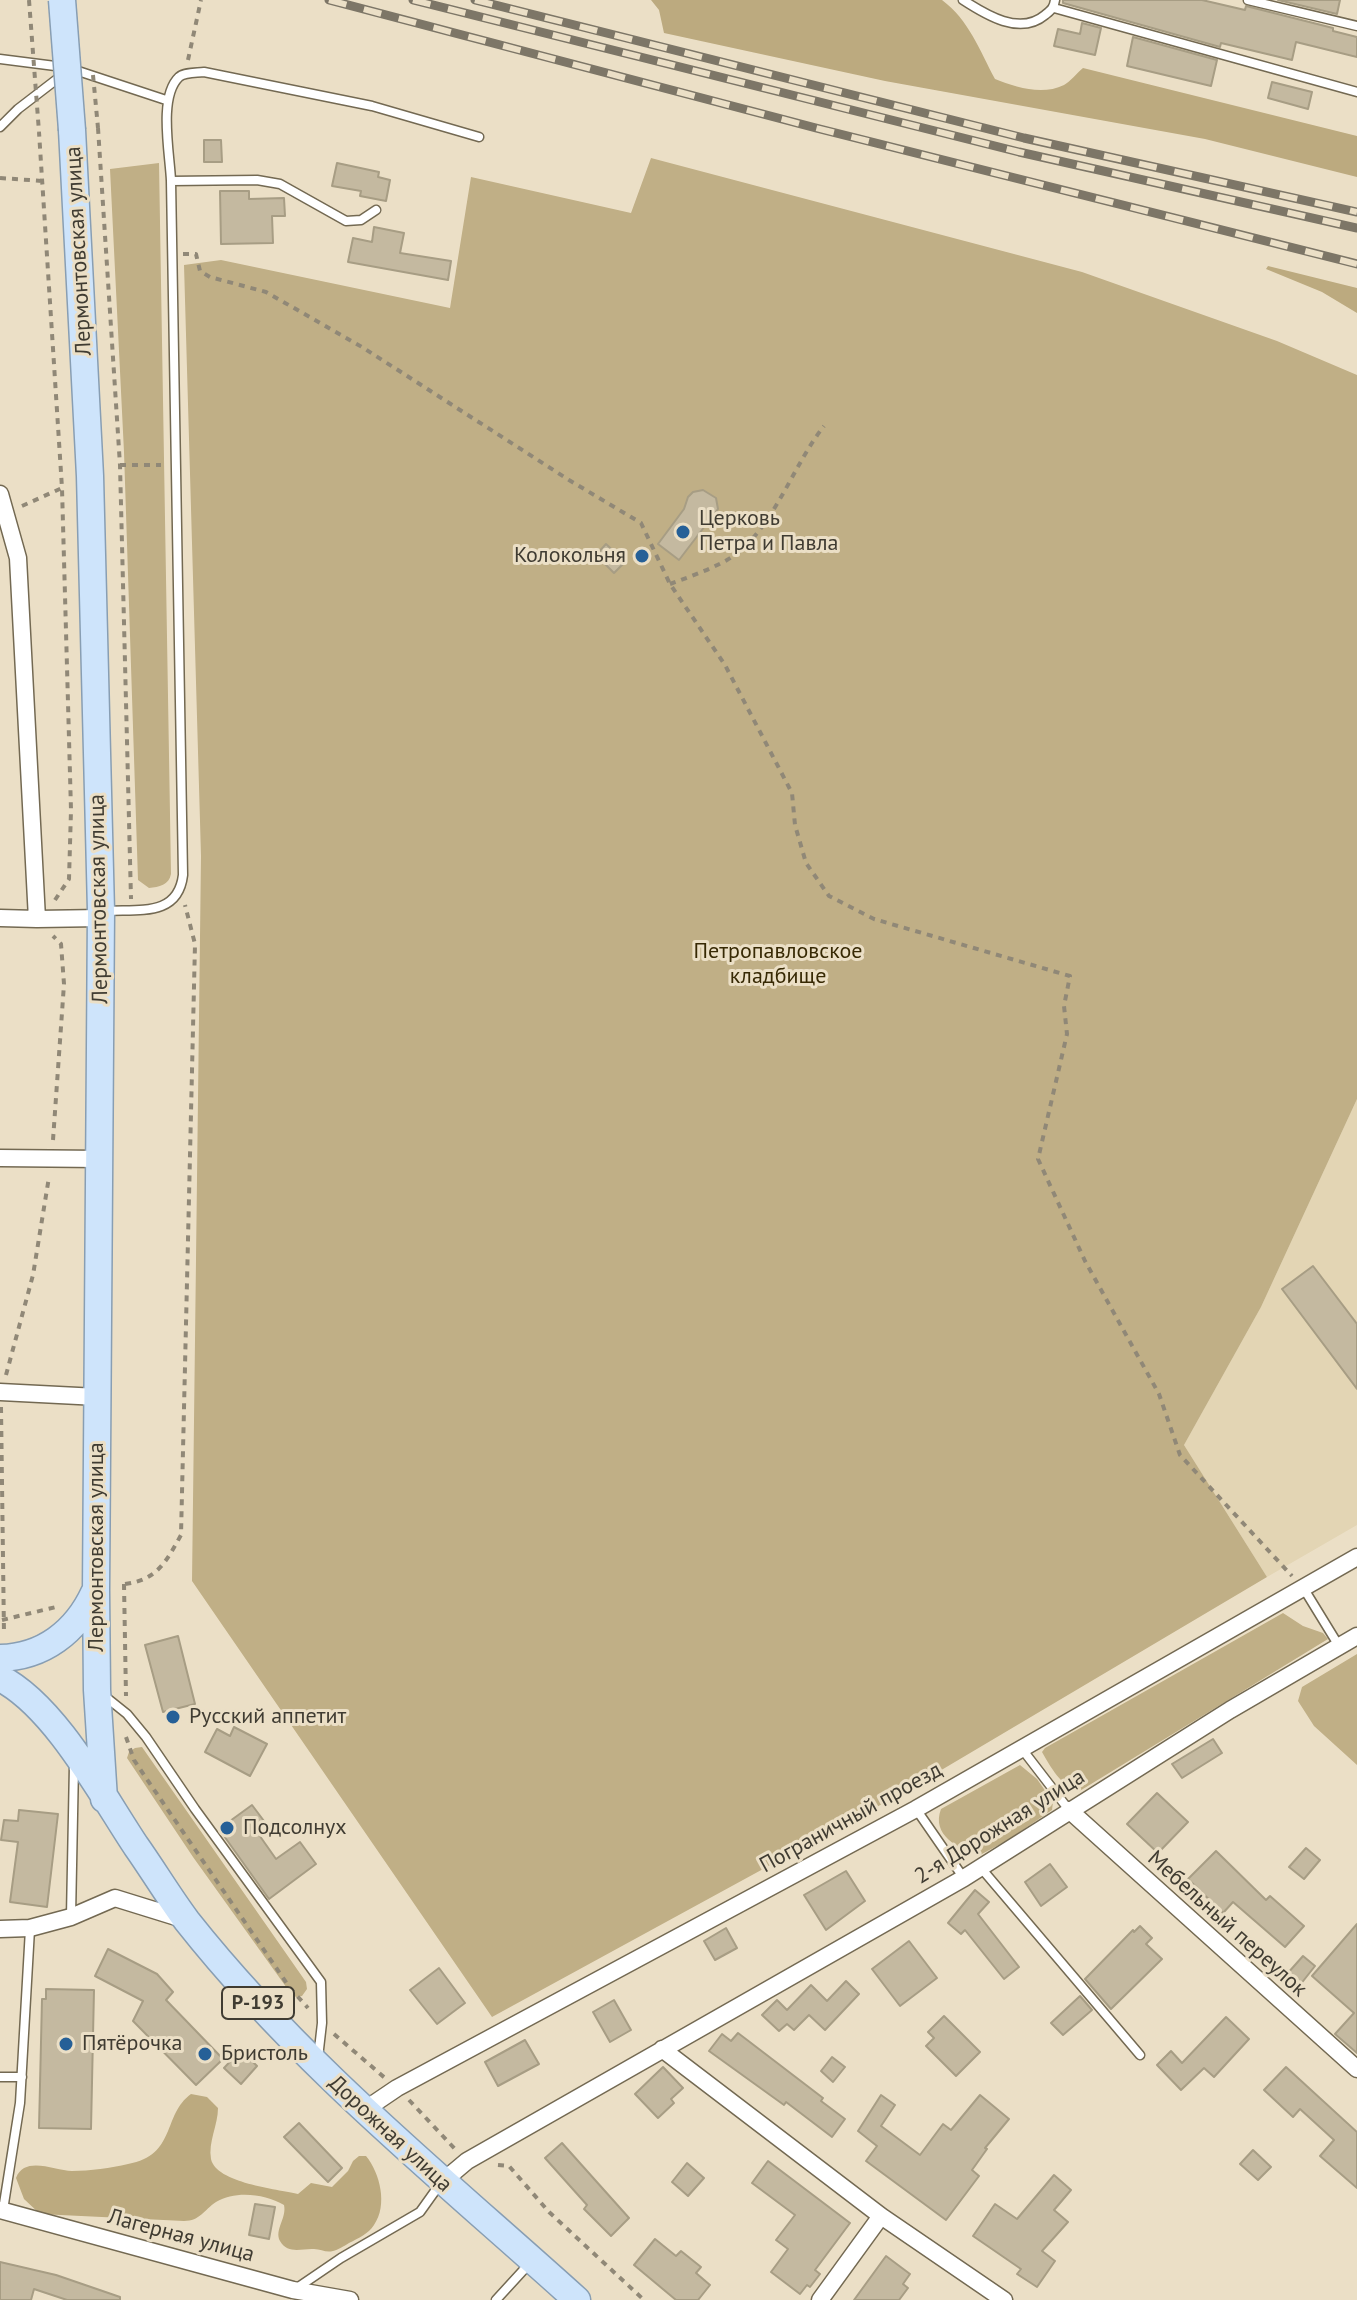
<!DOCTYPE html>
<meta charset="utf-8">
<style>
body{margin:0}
canvas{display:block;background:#ebdfc6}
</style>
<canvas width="1357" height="2300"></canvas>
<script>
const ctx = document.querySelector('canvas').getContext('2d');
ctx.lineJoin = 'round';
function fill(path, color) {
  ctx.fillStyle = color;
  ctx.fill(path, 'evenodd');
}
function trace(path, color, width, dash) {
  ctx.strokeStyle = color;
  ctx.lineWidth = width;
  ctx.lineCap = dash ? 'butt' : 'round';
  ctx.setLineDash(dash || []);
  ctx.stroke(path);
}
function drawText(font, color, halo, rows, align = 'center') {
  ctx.font = font + ' "PT Sans",sans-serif';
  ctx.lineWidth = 6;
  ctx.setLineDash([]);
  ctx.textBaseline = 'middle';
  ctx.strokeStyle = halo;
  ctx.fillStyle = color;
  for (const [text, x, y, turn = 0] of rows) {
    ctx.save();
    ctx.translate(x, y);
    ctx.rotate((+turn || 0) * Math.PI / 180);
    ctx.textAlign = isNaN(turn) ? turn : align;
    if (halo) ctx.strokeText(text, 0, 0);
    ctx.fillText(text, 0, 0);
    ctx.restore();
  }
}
const built = new Path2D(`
 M 1357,1099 L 1357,1525 L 1267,1577 L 1184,1445 L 1261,1307 Z`);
const green = new Path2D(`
 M 651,158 L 1082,272 L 1277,341 L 1357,375 L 1357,1099 L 1261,1307 L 1184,1445 L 1267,1577 L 906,1791 L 492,2017 L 192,1581 L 201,856 L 184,265 L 221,260 L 450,308 L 471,177 L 631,213 Z
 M 159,163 L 171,874 C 169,885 159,887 149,888 L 138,880 L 124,452 L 110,169 Z
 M 1283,1613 L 1303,1626 L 1323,1633 L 1328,1639 L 1078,1792 C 1061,1785 1051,1768 1042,1752 L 1045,1748 Z
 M 1357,1654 L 1357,1765 L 1314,1726 L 1298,1701 L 1302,1687 Z
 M 142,1747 L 306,1982 L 307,1989 L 302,1996 L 296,1997 L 289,1991 L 193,1857 L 127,1758 L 129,1752 L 135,1748 Z
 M 1020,1765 L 1037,1779 L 1053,1802 L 1052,1810 L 1008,1840 L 980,1855 C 958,1849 931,1835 941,1809 Z`);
const forest = new Path2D(`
 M 651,0 L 942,0 C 969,20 980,51 995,79 C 1015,87 1042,96 1064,85 C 1070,82 1077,73 1083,68 L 1357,136 L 1357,177 L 1205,139 L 885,81 L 664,33 L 659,10 Z
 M 1268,266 L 1357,288 L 1357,313 L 1322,292 L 1266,269 Z
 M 191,2094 L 207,2097 L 218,2108 C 218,2125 208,2142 211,2159 C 216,2183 277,2189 298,2194 L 311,2183 L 332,2187 L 348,2171 L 353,2161 L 359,2156 L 366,2156 C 380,2173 388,2205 374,2225 C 368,2234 359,2238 349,2243 C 344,2246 338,2250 333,2251 C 326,2253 321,2249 314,2249 C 303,2248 288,2255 280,2241 C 274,2230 287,2218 284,2205 C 265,2194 236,2190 216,2202 C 204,2210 200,2221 184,2221 L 40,2214 L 24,2199 L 16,2178 C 25,2155 55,2171 72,2171 C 90,2171 111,2168 128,2164 C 177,2155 162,2115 191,2094 Z`);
const building = new Path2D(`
 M 1063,0 L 1202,0 L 1245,10 L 1246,6 L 1333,28 L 1333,31 L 1357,37 L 1357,57 L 1296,42 L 1292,60 L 1221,43 L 1220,47 L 1063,3 Z
 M 1278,0 L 1340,0 L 1337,14 Z
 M 1082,23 L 1101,28 L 1095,55 L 1054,46 L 1058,29 L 1080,34 Z
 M 1133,37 L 1217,60 L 1211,86 L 1127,66 Z
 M 1272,82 L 1312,92 L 1308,109 L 1268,98 Z
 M 204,140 L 221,140 L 222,162 L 204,162 Z
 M 337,163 L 379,172 L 378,177 L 390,180 L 386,201 L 360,196 L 361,191 L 332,186 Z
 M 220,191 L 249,191 L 249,199 L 284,198 L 285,216 L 272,216 L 273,243 L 221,244 Z
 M 374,227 L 404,233 L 400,253 L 451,261 L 448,280 L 348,262 L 353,238 L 372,242 Z
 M 703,490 L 716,498 L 718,509 L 679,560 L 658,544 L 684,509 L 688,497 L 693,492 Z
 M 606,544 L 625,562 L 614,573 L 596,555 Z
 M 1313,1266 L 1357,1324 L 1357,1389 L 1282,1289 Z
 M 178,1636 L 195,1704 L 163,1712 L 145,1645 Z
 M 234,1727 L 267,1744 L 250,1776 L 205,1752 L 217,1729 L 230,1736 Z
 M 1213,1739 L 1222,1753 L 1182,1778 L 1172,1764 Z
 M 1157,1793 L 1188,1822 L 1158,1853 L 1127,1824 Z
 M 252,1805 L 267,1825 L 257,1832 L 276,1859 L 300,1842 L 316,1864 L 269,1899 L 219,1829 Z
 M 19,1810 L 58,1814 L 47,1907 L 10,1902 L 18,1842 L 1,1840 L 4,1820 L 18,1821 Z
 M 1306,1848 L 1320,1860 L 1304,1879 L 1289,1867 Z
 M 1216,1851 L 1266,1900 L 1270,1896 L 1304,1926 L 1285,1947 L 1233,1902 L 1223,1913 L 1188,1879 Z
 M 1050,1864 L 1067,1887 L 1041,1906 L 1025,1882 Z
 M 846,1871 L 865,1901 L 826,1930 L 804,1895 Z
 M 975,1890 L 989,1902 L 978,1914 L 1019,1967 L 1004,1979 L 965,1930 L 961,1934 L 948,1923 Z
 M 1357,1924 L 1357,2053 L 1335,2034 L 1354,2013 L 1312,1976 Z
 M 1140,1926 L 1152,1938 L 1146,1944 L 1162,1959 L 1111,2009 L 1085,1979 L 1133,1930 L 1134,1932 Z
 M 726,1928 L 737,1948 L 715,1960 L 704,1941 Z
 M 909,1941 L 937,1978 L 900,2006 L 872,1969 Z
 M 108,1949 L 157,1974 L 173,1992 L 166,2000 L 223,2059 L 196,2085 L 133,2021 L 143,2001 L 95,1976 Z
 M 1303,1956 L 1315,1966 L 1300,1985 L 1287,1974 Z
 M 439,1968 L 465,2003 L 437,2024 L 410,1990 Z
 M 846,1981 L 859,1994 L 825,2030 L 809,2015 L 794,2030 L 787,2024 L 779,2031 L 762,2015 L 777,2000 L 787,2010 L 811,1985 L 827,2001 Z
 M 46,1989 L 94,1990 L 91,2129 L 39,2128 L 42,1999 L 46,1999 Z
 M 1080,1996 L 1092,2010 L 1063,2035 L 1051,2023 Z
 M 614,2000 L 631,2030 L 610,2042 L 593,2012 Z
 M 944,2016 L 980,2052 L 956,2076 L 926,2046 L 934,2038 L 928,2032 Z
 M 1226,2017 L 1249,2039 L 1214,2077 L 1204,2068 L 1181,2090 L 1157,2065 L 1171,2051 L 1182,2063 Z
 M 738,2033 L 823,2098 L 821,2101 L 845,2119 L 832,2137 L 786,2102 L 784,2105 L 709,2051 L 722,2034 L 731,2041 Z
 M 525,2040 L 539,2064 L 498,2086 L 485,2062 Z
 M 241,2050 L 257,2066 L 241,2084 L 224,2068 Z
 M 832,2057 L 845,2067 L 833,2082 L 821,2071 Z
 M 663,2067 L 683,2088 L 671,2099 L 674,2103 L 658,2118 L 635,2094 Z
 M 1286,2067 L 1357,2132 L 1357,2188 L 1320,2156 L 1334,2140 L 1300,2109 L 1293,2117 L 1264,2090 Z
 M 881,2095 L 895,2105 L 881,2126 L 920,2155 L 943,2124 L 951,2130 L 980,2095 L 1009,2119 L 985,2148 L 987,2149 L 972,2170 L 979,2176 L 946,2220 L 866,2161 L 877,2146 L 858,2131 Z
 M 299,2123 L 342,2168 L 328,2182 L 284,2137 Z
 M 562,2143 L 629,2218 L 611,2236 L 584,2209 L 587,2205 L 545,2158 Z
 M 1253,2150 L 1271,2167 L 1258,2180 L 1240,2164 Z
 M 768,2161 L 850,2223 L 815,2270 L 820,2274 L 810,2287 L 807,2285 L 800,2294 L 771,2272 L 788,2249 L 776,2240 L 795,2215 L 752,2183 Z
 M 687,2163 L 704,2178 L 688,2196 L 672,2182 Z
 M 1054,2175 L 1071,2190 L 1054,2210 L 1068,2222 L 1042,2251 L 1055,2261 L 1037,2287 L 1017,2274 L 1021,2269 L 973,2236 L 995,2204 L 1017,2219 Z
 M 255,2204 L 275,2207 L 269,2239 L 249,2235 Z
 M 655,2239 L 676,2256 L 681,2251 L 701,2267 L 696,2273 L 710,2285 L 698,2300 L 676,2300 L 634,2265 Z
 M 886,2256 L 910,2274 L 903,2284 L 908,2288 L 899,2300 L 854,2300 Z
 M 0,2262 L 56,2275 L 120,2297 L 120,2300 L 67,2300 L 34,2289 L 31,2300 L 0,2300 Z`);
const path = new Path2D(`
 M 188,60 L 201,0
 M 98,128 L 120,465 L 131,899
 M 0,178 L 43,181
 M 183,254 L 196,254 L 200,271 L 210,277 L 266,292 L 362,347 L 569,480 L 641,523 L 670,584 L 725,665 L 792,793 L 795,825 L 806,863 L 829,896 L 874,919 L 1070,976 L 1064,1006 L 1067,1034 L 1038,1159 L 1085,1261 L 1159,1394 L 1180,1455 L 1292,1576
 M 120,465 L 161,465
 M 22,506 L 62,488 L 39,132
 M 670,584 C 689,577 709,570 727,560 C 772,534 792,466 824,426
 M 55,900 L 69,879 L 71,810 L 62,488
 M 53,1140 L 64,984 L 61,944 L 53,936
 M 6,1375 L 33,1275 L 49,1177
 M 1,1407 L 4,1634
 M 124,1584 L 126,1696
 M 125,1584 C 157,1580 166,1562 181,1535 L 195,944 L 185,905
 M 2,1620 L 56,1607
 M 126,1737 L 134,1760 L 144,1775 L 290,1988 L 308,2008
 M 334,2034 L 385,2078
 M 409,2100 L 455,2149
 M 498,2165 L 509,2166 L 549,2212 L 644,2300`);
const lane = new Path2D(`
 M 963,0 C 986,15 1020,36 1045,15 C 1051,10 1054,8 1055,0
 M 1248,0 L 1357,26
 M 1054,8 L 1357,92
 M 0,59 L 63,67
 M 72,69 L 166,100
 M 0,127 L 18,109 L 61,76
 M 171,181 L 257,180 L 280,184 L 346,221 L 361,220 L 376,210
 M 106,911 C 139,909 178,917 183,875 L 171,181 C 170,154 158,97 179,77 C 185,72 196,73 204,72 L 372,106 L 479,137
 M 1304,1589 L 1339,1646
 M 102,1694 L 127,1714 L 146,1737 L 195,1809 L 321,1982 L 322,2023 L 318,2058
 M 1022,1749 L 1069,1810
 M 916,1809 L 963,1877
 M 981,1868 L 1140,2055
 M 71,1916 L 74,1765
 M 0,2077 L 22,2077
 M 3,2210 L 20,2103 L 30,1929
 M 294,2290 L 341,2258 L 420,2212 L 440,2184
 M 496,2300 L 529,2264`);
const street = new Path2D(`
 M 0,494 L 18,558 L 37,919 L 101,918
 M 0,918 L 37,919
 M 0,1158 L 100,1159
 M 0,1392 L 98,1397
 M 1069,1810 L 1357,2069
 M 0,1929 L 30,1928 L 71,1917 L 115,1898 L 186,1920
 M 662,2049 L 881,2216 L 1004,2300
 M 363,2111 L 397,2088 L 916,1809 L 1357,1557
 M 442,2182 L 467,2161 L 964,1878 L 1230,1710 L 1357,1636
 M 0,2210 L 293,2290 L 350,2300
 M 820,2300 L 881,2216`);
const primary = new Path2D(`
 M 72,130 L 90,476 L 101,911 L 96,1590 L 97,1690 L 104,1799
 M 0,1658 C 43,1657 76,1632 94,1593
 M 0,1678 C 55,1706 102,1795 136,1846 C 153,1870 169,1897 187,1921 C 300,2064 442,2178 577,2300`);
const rail = new Path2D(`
 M 329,0 L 816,128 L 1357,264
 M 413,0 L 1019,152 L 1357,228
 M 475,0 L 1024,138 L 1357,212`);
const pathBridge = new Path2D(`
 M 29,0 L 39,132
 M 93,75 L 98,128`);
const primaryBridge = new Path2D(`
 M 62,0 L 72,130`);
const markers = [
 [683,532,8,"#266097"],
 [642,556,8,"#266097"],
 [173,1717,8,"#266097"],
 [227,1828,8,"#266097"],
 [66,2044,8,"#266097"],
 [205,2054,8,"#266097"]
];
const shields = [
 [258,2003,72]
];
const shieldNames = [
 ["Р-193",258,2003]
];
const streetNames = [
 ["Лермонтовская улица",79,251,-93],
 ["Лермонтовская улица",99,899,-91],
 ["Лермонтовская улица",97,1547,-90],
 ["Пограничный проезд",851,1818,-29],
 ["2-я Дорожная улица",1000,1827,-32],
 ["Мебельный переулок",1227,1924,42],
 ["Дорожная улица",390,2134,43],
 ["Лагерная улица",181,2236,15]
];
const poiNames = [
 ["Церковь",699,519],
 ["Петра и Павла",699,544],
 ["Колокольня",626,556,"right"],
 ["Русский аппетит",189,1717],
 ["Подсолнух",243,1828],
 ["Пятёрочка",82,2044],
 ["Бристоль",221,2054]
];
const parkNames = [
 ["Петропавловское",778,952],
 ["кладбище",778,977]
];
fill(built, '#e3d5b4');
fill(green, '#c0af86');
fill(forest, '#bcaa7f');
fill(building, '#c4b9a0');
trace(building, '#a79d84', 2);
trace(lane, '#736952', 11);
trace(street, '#736952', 19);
trace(primary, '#889eb3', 29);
trace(path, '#908877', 4, [6, 6]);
trace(lane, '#fff', 8);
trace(street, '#fff', 16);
trace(primary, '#cee4fb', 26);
trace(rail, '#7d7667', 9);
trace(rail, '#ebdfc6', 6, [18]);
trace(primaryBridge, '#889eb3', 29, []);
trace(pathBridge, '#908877', 4, [6, 6]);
trace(primaryBridge, '#cee4fb', 26);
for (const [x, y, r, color] of markers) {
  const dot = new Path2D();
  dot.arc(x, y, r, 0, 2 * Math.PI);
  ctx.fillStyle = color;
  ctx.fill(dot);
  trace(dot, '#ebdfc6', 3);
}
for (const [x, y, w] of shields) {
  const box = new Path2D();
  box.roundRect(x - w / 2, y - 16, w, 32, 6);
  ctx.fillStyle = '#ebdfc6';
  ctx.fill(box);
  trace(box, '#403c32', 2);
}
drawText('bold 20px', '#403c32', null, shieldNames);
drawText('22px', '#403c32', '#ebdfc6', streetNames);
drawText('22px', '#403c32', '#ebdfc6', poiNames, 'left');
drawText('22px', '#372904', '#ebdfc6', parkNames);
</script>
